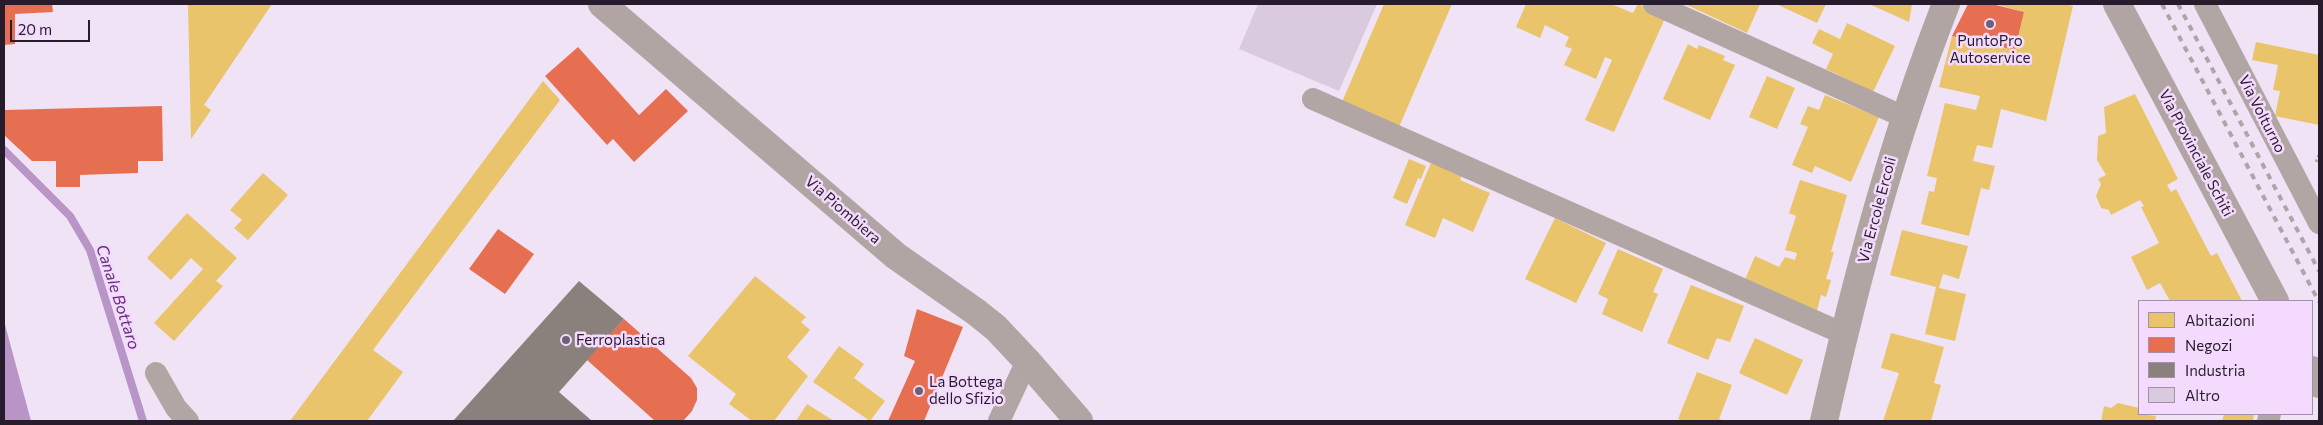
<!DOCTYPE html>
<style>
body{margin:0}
#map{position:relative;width:2323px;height:425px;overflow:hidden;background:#f0e3f6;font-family:Commissioner,sans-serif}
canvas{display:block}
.frame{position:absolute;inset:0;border:5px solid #271c2c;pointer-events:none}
.legend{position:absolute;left:2138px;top:300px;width:175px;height:115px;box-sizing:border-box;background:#f4dbfe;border:1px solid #a28faa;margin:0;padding:6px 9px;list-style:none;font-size:15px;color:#271c2c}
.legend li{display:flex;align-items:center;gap:10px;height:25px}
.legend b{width:25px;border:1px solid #a28faa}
.scale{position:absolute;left:10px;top:20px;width:80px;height:22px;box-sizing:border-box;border:2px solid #271c2c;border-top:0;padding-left:6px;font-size:15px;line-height:18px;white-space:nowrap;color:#271c2c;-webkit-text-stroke:4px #f4dbfe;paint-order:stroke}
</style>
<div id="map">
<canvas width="2323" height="425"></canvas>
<div class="frame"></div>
<ul class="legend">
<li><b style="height:14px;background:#e9c46a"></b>Abitazioni</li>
<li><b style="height:14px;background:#e76f51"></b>Negozi</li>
<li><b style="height:14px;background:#8a817c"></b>Industria</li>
<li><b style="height:14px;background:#d9cade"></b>Altro</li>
</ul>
<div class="scale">20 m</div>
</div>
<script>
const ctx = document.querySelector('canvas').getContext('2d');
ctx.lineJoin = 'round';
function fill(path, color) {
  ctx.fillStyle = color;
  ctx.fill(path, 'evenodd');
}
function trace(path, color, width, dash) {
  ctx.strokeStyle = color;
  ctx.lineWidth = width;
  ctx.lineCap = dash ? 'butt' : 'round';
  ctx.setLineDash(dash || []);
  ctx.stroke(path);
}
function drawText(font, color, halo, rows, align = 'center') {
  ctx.font = font + ' Commissioner,sans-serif';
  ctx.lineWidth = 5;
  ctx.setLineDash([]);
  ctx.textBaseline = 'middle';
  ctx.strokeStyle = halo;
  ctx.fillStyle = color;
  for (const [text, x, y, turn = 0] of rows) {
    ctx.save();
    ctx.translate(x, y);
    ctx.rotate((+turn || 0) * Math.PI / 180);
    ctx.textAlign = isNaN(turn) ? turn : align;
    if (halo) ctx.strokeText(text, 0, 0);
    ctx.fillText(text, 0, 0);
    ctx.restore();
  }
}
const water = new Path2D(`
 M 4,321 L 31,421 L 4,421 Z`);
const homes = new Path2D(`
 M 188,4 L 272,4 L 204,105 L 211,110 L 191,139 Z
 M 1384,4 L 1452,4 L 1399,127 L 1342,102 Z
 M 1526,4 L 1611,4 L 1633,13 L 1638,4 L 1666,16 L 1614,132 L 1585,120 L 1612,60 L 1605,57 L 1596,79 L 1564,65 L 1572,49 L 1565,46 L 1569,37 L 1545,25 L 1540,38 L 1516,27 Z
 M 1688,4 L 1760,4 L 1747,33 L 1687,5 Z
 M 1776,4 L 1826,4 L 1817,23 Z
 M 1869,4 L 1912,4 L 1909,22 Z
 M 1995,4 L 2062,4 L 2073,6 L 2046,121 L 2001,109 L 1992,148 L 1972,144 L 1977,145 L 1973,161 L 1995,166 L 1989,190 L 1981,188 L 1969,236 L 1921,224 L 1929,191 L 1934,192 L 1937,178 L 1927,176 L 1945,103 L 1976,110 L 1980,96 L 1939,87 L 1952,36 L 2015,50 L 2024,12 Z
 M 1847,23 L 1895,46 L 1873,92 L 1826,69 L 1833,54 L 1812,43 L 1819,29 L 1840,39 Z
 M 2256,42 L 2319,55 L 2319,125 L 2275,116 L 2280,91 L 2273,90 L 2278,65 L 2252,60 Z
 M 1688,44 L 1697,49 L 1699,45 L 1725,56 L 1723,60 L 1735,65 L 1710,120 L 1663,99 Z
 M 1767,76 L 1795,88 L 1777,129 L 1749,117 Z
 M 543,81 L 560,100 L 373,350 L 403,372 L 367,421 L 290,421 Z
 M 2135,94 L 2178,179 L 2167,185 L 2171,192 L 2176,189 L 2211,256 L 2217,253 L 2242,301 L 2170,301 L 2160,283 L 2147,290 L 2131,257 L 2159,243 L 2141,207 L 2144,206 L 2140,200 L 2111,215 L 2109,210 L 2101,208 L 2096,196 L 2101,184 L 2098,179 L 2106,175 L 2097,160 L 2098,136 L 2106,133 L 2104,107 Z
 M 1825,95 L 1879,117 L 1851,182 L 1815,166 L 1812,173 L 1792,165 L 1808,127 L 1800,124 L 1808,106 L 1819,110 Z
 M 1433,158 L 1464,171 L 1460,180 L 1490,193 L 1473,232 L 1443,218 L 1435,238 L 1405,225 Z
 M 1409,159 L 1426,166 L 1421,179 L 1418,178 L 1407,204 L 1393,198 Z
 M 263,173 L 288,195 L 248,240 L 234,228 L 242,220 L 230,210 Z
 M 1800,180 L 1847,195 L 1831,252 L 1834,252 L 1826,279 L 1831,280 L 1826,297 L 1821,295 L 1816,314 L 1744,282 L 1755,256 L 1779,267 L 1785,257 L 1795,260 L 1797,253 L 1785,250 L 1796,216 L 1789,213 Z
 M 187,213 L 237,258 L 216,281 L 223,286 L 174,341 L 154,323 L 203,269 L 191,258 L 171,280 L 147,258 Z
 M 1555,218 L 1606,243 L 1576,303 L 1525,279 Z
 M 1902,230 L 1968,246 L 1959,279 L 1943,274 L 1939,288 L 1966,294 L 1955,341 L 1925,334 L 1936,287 L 1890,275 Z
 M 1618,249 L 1663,269 L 1653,292 L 1658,294 L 1642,332 L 1602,314 L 1608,299 L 1598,294 Z
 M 755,276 L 806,317 L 801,322 L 810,330 L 787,357 L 808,376 L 774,421 L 752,421 L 729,404 L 736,394 L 688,356 Z
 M 1691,285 L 1744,306 L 1730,342 L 1717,338 L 1708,360 L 1667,343 Z
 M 1891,333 L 1944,347 L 1934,383 L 1941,385 L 1931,421 L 1883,421 L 1899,373 L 1881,368 Z
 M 1755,338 L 1803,360 L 1787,395 L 1739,373 Z
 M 839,346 L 864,364 L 854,378 L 885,401 L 870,421 L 813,382 Z
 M 1697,372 L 1732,385 L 1719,419 L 1725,421 L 1684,421 L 1678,419 Z
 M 2118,403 L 2139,408 L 2139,414 L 2156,416 L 2155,421 L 2101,421 L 2104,406 L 2111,408 Z
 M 807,404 L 834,421 L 796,421 Z
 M 2224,414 L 2254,414 L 2253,421 L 2222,421 Z`);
const shops = new Path2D(`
 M 4,4 L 52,4 L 53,12 L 15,14 L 15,44 L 4,45 Z
 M 1968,4 L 1992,4 L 2024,12 L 2015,50 L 1952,36 Z
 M 578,47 L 639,115 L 666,89 L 688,111 L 634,162 L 613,139 L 607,145 L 545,76 Z
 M 162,106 L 163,161 L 138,161 L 138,173 L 80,175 L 80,187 L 56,187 L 56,161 L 32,161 L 4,135 L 4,110 Z
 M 498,229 L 534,254 L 505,294 L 469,269 Z
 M 917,309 L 963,327 L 924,421 L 888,421 L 915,361 L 904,356 Z
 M 624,319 L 691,378 L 697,388 L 697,400 L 692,411 L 683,421 L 655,421 L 587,360 Z`);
const industry = new Path2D(`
 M 579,281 L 624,319 L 559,392 L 592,421 L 453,421 Z`);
const stream = new Path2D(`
 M 4,150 L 70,216 L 90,250 L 143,421`);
const building = new Path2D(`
 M 1258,4 L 1377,4 L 1339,91 L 1239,49 Z`);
const path = new Path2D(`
 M 2316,162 L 2319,155`);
const street = new Path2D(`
 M 1654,4 L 1904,117
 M 2205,4 L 2319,223
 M 1313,99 L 1844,334
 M 156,373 L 176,408 L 188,421
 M 999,421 L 1027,361
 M 2268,421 L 2270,414`);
const secondary = new Path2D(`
 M 602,4 L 896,256 L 976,312 L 996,328 L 1027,361 L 1079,421
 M 2117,4 L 2275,301
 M 2312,370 L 2319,384
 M 1824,421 C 1856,279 1893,139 1946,4`);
const rail = new Path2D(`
 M 2162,4 L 2319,302
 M 2178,4 L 2319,271`);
const markers = [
 [1990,24,5,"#6d6273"],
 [566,340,5,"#6d6273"],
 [919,391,5,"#6d6273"]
];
const poiNames = [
 ["PuntoPro",1990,41,"center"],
 ["Autoservice",1990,58,"center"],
 ["Ferroplastica",576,340],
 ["La Bottega",929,382],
 ["dello Sfizio",929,399]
];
const streetNames = [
 ["Via Volturno",2262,114,63],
 ["Via Provinciale Schiti",2196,153,62],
 ["Via Piombiera",843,210,41],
 ["Via Ercole Ercoli",1877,210,-75]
];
const waterNames = [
 ["Canale Bottaro",118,297,72]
];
fill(water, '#b895c6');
fill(homes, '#e9c46a');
fill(shops, '#e76f51');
fill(industry, '#8a817c');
trace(stream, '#b895c6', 8);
fill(building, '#d9cade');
trace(path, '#b3a8aa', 3, [2.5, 2.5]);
trace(street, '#b1a6a4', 22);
trace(secondary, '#b1a5a4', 28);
trace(rail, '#afa4a8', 4, [6, 6]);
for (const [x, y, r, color] of markers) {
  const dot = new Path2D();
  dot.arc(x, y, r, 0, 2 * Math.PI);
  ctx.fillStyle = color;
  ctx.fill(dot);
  trace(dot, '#f4dbfe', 2);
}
drawText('15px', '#271c2c', '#f4dbfe', poiNames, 'left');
drawText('15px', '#271c2c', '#f4dbfe', streetNames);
drawText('italic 16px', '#662f79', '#f4dbfe', waterNames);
</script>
